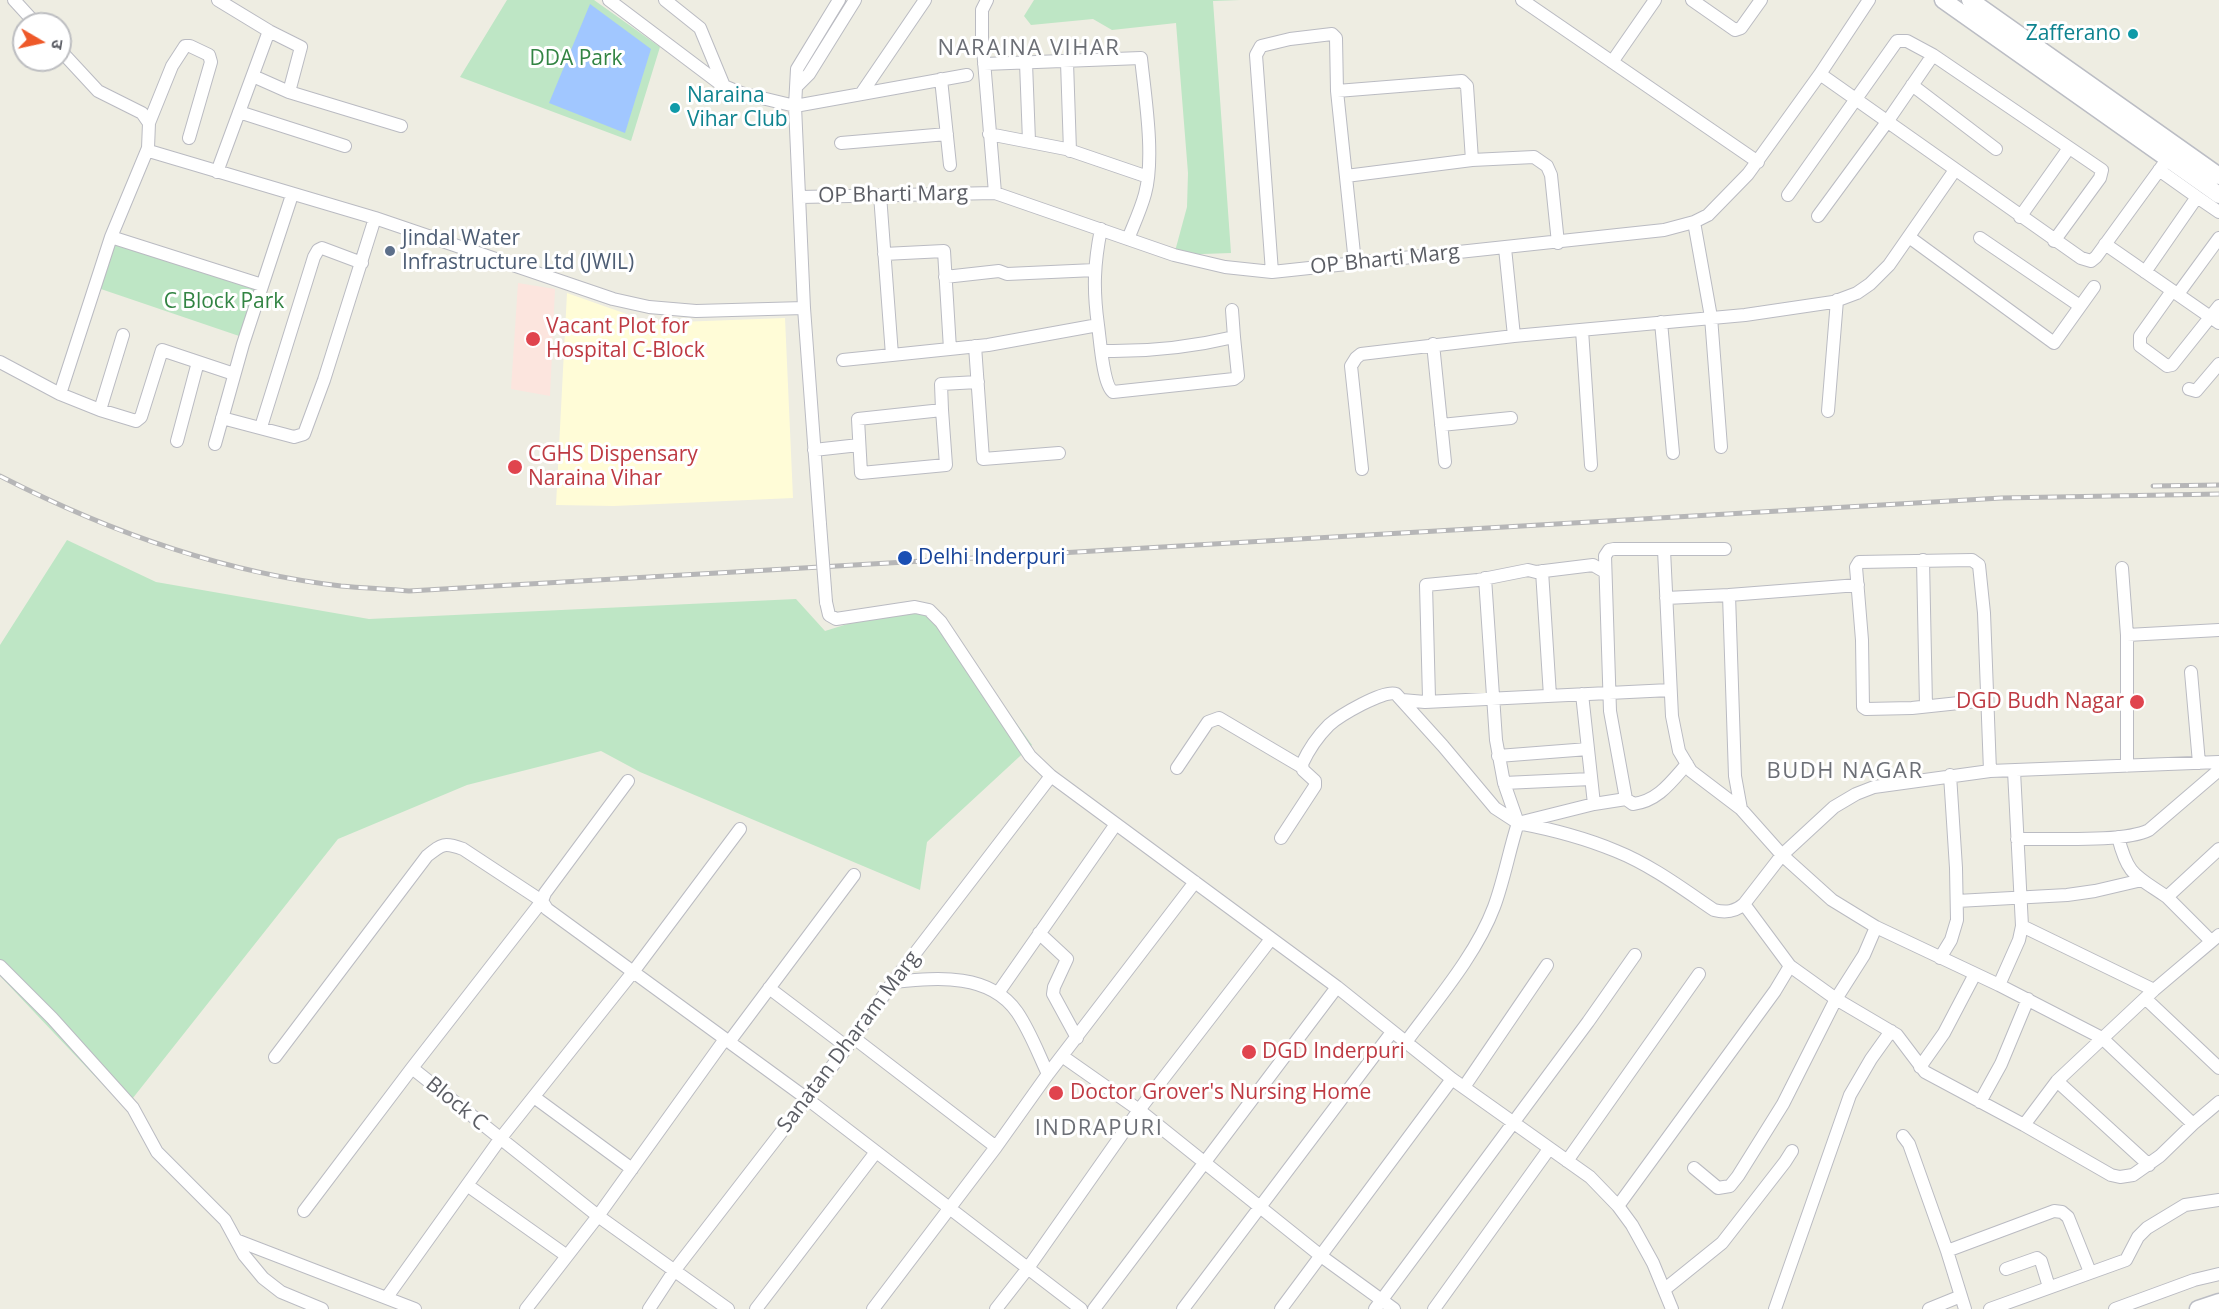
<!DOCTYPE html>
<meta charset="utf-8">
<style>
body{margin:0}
#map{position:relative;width:2219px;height:1309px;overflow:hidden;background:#eeede2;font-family:"Open Sans","Noto Sans Devanagari",sans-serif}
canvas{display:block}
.north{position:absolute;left:12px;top:12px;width:60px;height:60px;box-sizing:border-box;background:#fff;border:2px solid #bdbec1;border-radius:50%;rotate:99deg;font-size:16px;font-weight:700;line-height:24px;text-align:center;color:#5b5d64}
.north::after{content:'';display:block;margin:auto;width:21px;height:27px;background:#ee5929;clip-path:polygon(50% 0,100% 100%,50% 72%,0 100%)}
</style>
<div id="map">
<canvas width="2219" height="1309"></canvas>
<div class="north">उ</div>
</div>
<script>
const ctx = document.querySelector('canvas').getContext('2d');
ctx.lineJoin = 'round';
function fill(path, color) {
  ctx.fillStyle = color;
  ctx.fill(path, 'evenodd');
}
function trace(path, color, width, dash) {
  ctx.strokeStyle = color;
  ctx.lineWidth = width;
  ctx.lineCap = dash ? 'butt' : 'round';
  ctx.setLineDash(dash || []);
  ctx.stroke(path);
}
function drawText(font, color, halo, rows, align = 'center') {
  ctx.font = font + ' "Open Sans",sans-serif';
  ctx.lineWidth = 6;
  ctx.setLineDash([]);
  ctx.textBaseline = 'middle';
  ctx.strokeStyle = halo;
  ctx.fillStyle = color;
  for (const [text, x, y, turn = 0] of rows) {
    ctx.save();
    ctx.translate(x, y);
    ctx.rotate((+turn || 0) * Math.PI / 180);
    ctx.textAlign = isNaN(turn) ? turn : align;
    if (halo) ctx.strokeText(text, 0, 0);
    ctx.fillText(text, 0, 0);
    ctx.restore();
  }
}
const commercial = new Path2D(`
 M 567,293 L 652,323 L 785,318 L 793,498 L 614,506 L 556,505 Z`);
const medical = new Path2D(`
 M 518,283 L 555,289 L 550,396 L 511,389 Z`);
const green = new Path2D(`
 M 507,0 L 594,0 L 660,47 L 631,141 L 460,77 Z
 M 1034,0 L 1240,0 L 1213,1 L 1231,253 L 1174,255 L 1187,207 L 1188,173 L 1176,23 L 1112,30 L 1093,19 L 1031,25 L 1024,16 Z
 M 111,237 L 262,285 L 245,338 L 95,287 Z
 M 67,540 L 156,582 L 369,619 L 796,599 L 825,631 L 915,603 L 932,606 L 1032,745 L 927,842 L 920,890 L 640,772 L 601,751 L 467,785 L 338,839 L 125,1108 L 0,976 L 0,645 Z`);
const water = new Path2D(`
 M 590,4 L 651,49 L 625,133 L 549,103 Z`);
const street = new Path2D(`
 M 14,0 L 36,24
 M 609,0 L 723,86
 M 665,0 L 700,28 L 724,86 L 741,93 L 795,106 L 967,75
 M 987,0 L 982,10 L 982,37 L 995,193
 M 1522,0 L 1758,162
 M 1692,0 L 1735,30 L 1741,28 L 1761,0
 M 60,50 L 98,91 L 142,113 L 149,123 L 148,148 L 149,151 L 375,218 L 613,299 L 649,307 L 696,311 L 804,308
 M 1067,62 L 1070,151
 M 1612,62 L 1655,0
 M 1026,63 L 1029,141
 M 984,64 L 1141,58 C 1145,97 1155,157 1145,194 C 1141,209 1134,224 1128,239
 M 1820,74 L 2081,258 L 2091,261 L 2096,257 L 2168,158
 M 253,76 L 289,92 L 301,47 L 269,31
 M 941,79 L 950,165
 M 1912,85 L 1996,149
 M 796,87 L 809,74 L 855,0
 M 1337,91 L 1462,81 L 1467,86 L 1472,160
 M 289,92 L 401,126
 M 861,94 L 925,0
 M 239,112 L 345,146
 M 149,123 L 172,66 L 185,46 L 190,46 L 209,55 L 211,62 L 189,138
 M 989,134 L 1066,149 L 1148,177
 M 841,143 L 947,134
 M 217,172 L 269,31 L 218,0
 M 1346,176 L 1472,160 L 1534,157 L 1547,166 L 1551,175 L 1558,243
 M 880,195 L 892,355 L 988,345 L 1098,325 C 1093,289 1094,264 1101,229
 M 1788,195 L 1897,41 L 1907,41 L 1933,55
 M 800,197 L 995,193 L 1174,255 L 1225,267 L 1272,272 L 1664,230 L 1694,222 L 1708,215 L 1748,174 L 1820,74 L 1869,0
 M 2197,197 L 2219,212
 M 1818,216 L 1887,122 L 1933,55 L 2102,170 L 2100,178 L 2054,241
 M 2020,217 L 2069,148
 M 1694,222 L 1711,317 L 1721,447
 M 111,237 L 262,285
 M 1909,237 L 2054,343 L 2094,287
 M 1980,238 L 2080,306
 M 2105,244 L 2219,323
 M 1505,248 L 1514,336
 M 884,254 L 944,251 L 950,349
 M 1272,272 L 1256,55 L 1261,46 L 1290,39 L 1332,34 L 1336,38 L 1337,91 L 1355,263
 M 2145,272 L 2197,197 L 2159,170
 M 945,277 L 999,271 L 1007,274 L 1095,270
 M 2172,291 L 2140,336 L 2140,346 L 2167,366 L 2172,365 L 2219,306
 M 2178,294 L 2219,238
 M 1232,310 L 1234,337
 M 1661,322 L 1673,453
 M 1098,325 C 1100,339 1103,385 1113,392 L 1234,379 L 1238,376 L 1234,337 C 1188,348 1149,352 1102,351
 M 1582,330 L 1591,465
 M 1433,344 L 1445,462
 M 975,346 L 983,459 L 1059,453
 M 843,360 L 892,355
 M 0,362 L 60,394 L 100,410 L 136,421 L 141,417 L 162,350 L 234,374
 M 2189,389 L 2196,391 L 2219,364
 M 60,394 L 111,237 L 148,148
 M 100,410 L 123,335
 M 942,410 L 946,465 L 861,473 L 858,419 Z
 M 942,410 L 941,384 L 978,382
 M 1828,411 L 1837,300
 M 222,418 L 294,437 L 304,434 L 324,380 L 375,218
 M 1441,425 L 1511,418
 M 261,427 L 314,257 L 318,250 L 322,248 L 362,263
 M 177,441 L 198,362
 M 215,444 L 243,344 L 292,195
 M 814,450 L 859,445
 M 1362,469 L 1351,366 L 1356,358 L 1361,354 L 1514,336 L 1745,315 L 1833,302 L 1857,293 L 1870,284 L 1889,265 L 1955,170
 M 820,524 L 804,308 L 795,106 L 797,69 L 839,0
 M 1664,550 L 1672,716 L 1679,751 L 1691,771 L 1741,809 L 1782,855 L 1832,900 L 1876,927 L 1999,985 L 2102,1038 L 2193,1124
 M 1923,560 L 1926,706
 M 2122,568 L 2127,635
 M 1542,571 L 1550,696
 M 1485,578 L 1496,740 L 1504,783 L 1518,823
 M 1666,598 L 1729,595
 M 826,602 L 829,615 L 836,619 L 915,607 L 929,610 L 941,622 L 1030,756 L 1051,776 L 1337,987 L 1452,1079 L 1590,1177 L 1618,1206 L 1632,1225 L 1653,1263 L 1672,1309
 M 2191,672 L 2199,763
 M 1582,694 L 1594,804
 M 1402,700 L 1425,702 L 1429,698 L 1426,585 L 1478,580 L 1528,570 L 1536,572 L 1593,565 L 1605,572
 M 1987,700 L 1912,708 L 1866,709 L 1863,707 L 1862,640 L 1856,567 L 1859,562 L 1972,560 L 1979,565 L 1984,613 L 1990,771
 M 1425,702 L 1670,690
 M 1498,756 L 1588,749
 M 1687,764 C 1671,782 1658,801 1633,804 L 1626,799 L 1610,711 L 1605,556 L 1609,550 L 1614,549 L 1725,549
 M 2127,766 L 2127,635 L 2219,630
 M 1177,768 L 1208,722 L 1219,718 L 1302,767
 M 628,781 L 545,893 L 542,901 L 547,909 L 806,1098 L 1081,1309
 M 1504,783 L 1591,779
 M 1741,809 L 1735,776 L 1729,595 L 1858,585
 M 2118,837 C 2128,876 2135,875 2167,897
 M 1281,838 L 1315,786 L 1315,781 L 1303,770 L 1302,764 C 1308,751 1319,735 1329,725 C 1339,716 1384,689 1396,694 L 1443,746 L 1495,808 L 1518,823 L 1594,804 L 1626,799
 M 2017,839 C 2049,838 2123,843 2149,830 L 2219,770
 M 1957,901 L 2067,895 L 2095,891 L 2142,880
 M 2022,926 L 2154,990
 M 1039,933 L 1067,959 L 1054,987 L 1053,994 L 1077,1038
 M 2211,941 L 2167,897 L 2219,849
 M 1940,958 L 1951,940 L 1957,920 L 1956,868 L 1950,775
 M 0,966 L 52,1018 L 133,1108 L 157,1152 L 225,1220 L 244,1255 L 263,1278 L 281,1292 L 322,1309
 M 1790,966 L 1836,999 L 1897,1035 L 1925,1072 L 2024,1125 L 2111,1175 L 2120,1177 L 2133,1175 L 2160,1156 L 2193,1124 L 2219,1102
 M 893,982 C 936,978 989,972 1017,1012 C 1030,1031 1038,1053 1048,1074
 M 1999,985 L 2019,940 L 2022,926 L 2014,771
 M 769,988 L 847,1047
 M 998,993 L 1116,824
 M 2146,999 L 2219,1068
 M 854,1038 L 996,1147
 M 729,1042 L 854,875
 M 1406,1042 C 1436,1001 1476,955 1494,907 C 1504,880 1509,851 1518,823 C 1550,829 1585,838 1616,851 C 1651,865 1683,889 1714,910 C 1726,913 1735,912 1744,904 L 1782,855 L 1834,807 L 1856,794 L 1874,787 L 1990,771 L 2219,762
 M 1062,1056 L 1139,1110 L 1321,1256 L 1394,1309
 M 275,1057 L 427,856 C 442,844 444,842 463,849 L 542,901 L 412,1068 L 304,1211
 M 1920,1067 L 1944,1033 L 1975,974
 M 412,1068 L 598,1216 L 728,1309
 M 2057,1081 L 2149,1165
 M 1464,1087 L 1547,965
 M 534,1097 L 632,1169
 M 1980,1102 L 2001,1064 L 2028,999
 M 2024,1125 L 2057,1081 L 2154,990 L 2219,935
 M 1903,1136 L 1909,1144 L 1947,1251
 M 1567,1161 L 1699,974
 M 1694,1168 L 1718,1188 L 1730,1186 L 1738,1176 L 1783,1104 L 1836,999 L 1864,955 L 1876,927
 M 467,1185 L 567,1256
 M 1618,1206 L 1775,991 L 1790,966 L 1744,904
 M 236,1240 L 415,1309
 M 2006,1269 L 2037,1258 L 2041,1261 L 2049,1287
 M 1665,1289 L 1722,1243 L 1785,1162 L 1792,1151
 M 387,1297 L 500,1139 L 633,972 L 740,829
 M 526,1309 L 598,1216 L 725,1039
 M 649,1309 L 674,1271 L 854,1038 L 893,982 L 1051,776
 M 756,1309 L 876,1152
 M 873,1309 L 996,1147 L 1048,1074 L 1195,882
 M 996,1309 L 1028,1268 L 1139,1110 L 1271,939
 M 1094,1309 L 1337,987
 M 1183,1309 L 1392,1032
 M 1281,1309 L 1452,1079
 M 1375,1309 L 1588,1022 L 1635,955
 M 1434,1309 L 1549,1149
 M 1775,1309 L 1850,1095 L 1871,1059 L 1891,1031
 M 1929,1309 L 1961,1296
 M 1965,1309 L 1947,1251 L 2054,1211 L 2062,1212 L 2068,1217 L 2090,1272
 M 1990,1309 L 2126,1260 L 2138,1237 L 2147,1228 L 2185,1205 L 2219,1200
 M 2115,1309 L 2194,1280 L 2219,1274`);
const secondary = new Path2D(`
 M 1943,0 L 2219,195
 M 1970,0 L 2219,176
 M 2198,1309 L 2219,1302`);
const rail = new Path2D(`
 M 0,476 C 107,531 220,572 341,586 C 363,588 386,589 409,591 L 2001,498 L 2219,494
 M 2153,486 L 2219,485`);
const streetBridge = new Path2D(`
 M 820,524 L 826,602`);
const markers = [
 [2133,34,6,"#0f9aa8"],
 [675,108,6,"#0f9aa8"],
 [390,251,6,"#5c6f8a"],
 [533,339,8,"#e0444e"],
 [515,467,8,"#e0444e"],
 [905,558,8,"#1a4fb4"],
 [2137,702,8,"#e0444e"],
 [1249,1052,8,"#e0444e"],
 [1056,1093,8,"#e0444e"]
];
const cultureNames = [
 ["Zafferano",2121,34],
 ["Naraina",687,96,"left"],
 ["Vihar Club",687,120,"left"]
];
const parkNames = [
 ["DDA Park",576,59],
 ["C Block Park",224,302]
];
const streetNames = [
 ["OP Bharti Marg",893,195,-1],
 ["OP Bharti Marg",1385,260,-6],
 ["Sanatan Dharam Marg",849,1042,-53],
 ["Block C",456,1104,39]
];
const serviceNames = [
 ["Jindal Water",402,239],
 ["Infrastructure Ltd (JWIL)",402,263]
];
const healthNames = [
 ["Vacant Plot for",546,327],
 ["Hospital C-Block",546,351],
 ["CGHS Dispensary",528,455],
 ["Naraina Vihar",528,479],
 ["DGD Budh Nagar",2124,702,"right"],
 ["DGD Inderpuri",1262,1052],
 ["Doctor Grover's Nursing Home",1070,1093]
];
const transitNames = [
 ["Delhi Inderpuri",918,558]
];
const neighbourhoodNames = [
 ["NARAINA VIHAR",1029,49],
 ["BUDH NAGAR",1845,772],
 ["INDRAPURI",1099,1129]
];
fill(commercial, '#fffcd7');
fill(medical, '#fce5de');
fill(green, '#bee6c5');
fill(water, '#a1c7ff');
trace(street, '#babbc2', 14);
trace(secondary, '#bbbdc4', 19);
trace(street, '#fff', 12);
trace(secondary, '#fff', 16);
trace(rail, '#b6b6b7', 5);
trace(rail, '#fff', 3, [9]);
trace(streetBridge, '#babbc2', 14, []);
trace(streetBridge, '#fff', 12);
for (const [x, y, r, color] of markers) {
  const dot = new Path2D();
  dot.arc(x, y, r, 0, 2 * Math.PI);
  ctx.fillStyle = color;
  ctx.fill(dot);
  trace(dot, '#fff', 2);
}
drawText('21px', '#0d838f', '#fff', cultureNames, 'right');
drawText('21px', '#328443', '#fff', parkNames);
drawText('21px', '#5b5d64', '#fff', streetNames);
drawText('21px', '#4e5e75', '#fff', serviceNames, 'left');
drawText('21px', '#be3a42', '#fff', healthNames, 'left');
drawText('21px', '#164399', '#fff', transitNames, 'left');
ctx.letterSpacing = '1.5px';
drawText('22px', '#6c6f76', '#fff', neighbourhoodNames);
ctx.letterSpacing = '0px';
</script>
